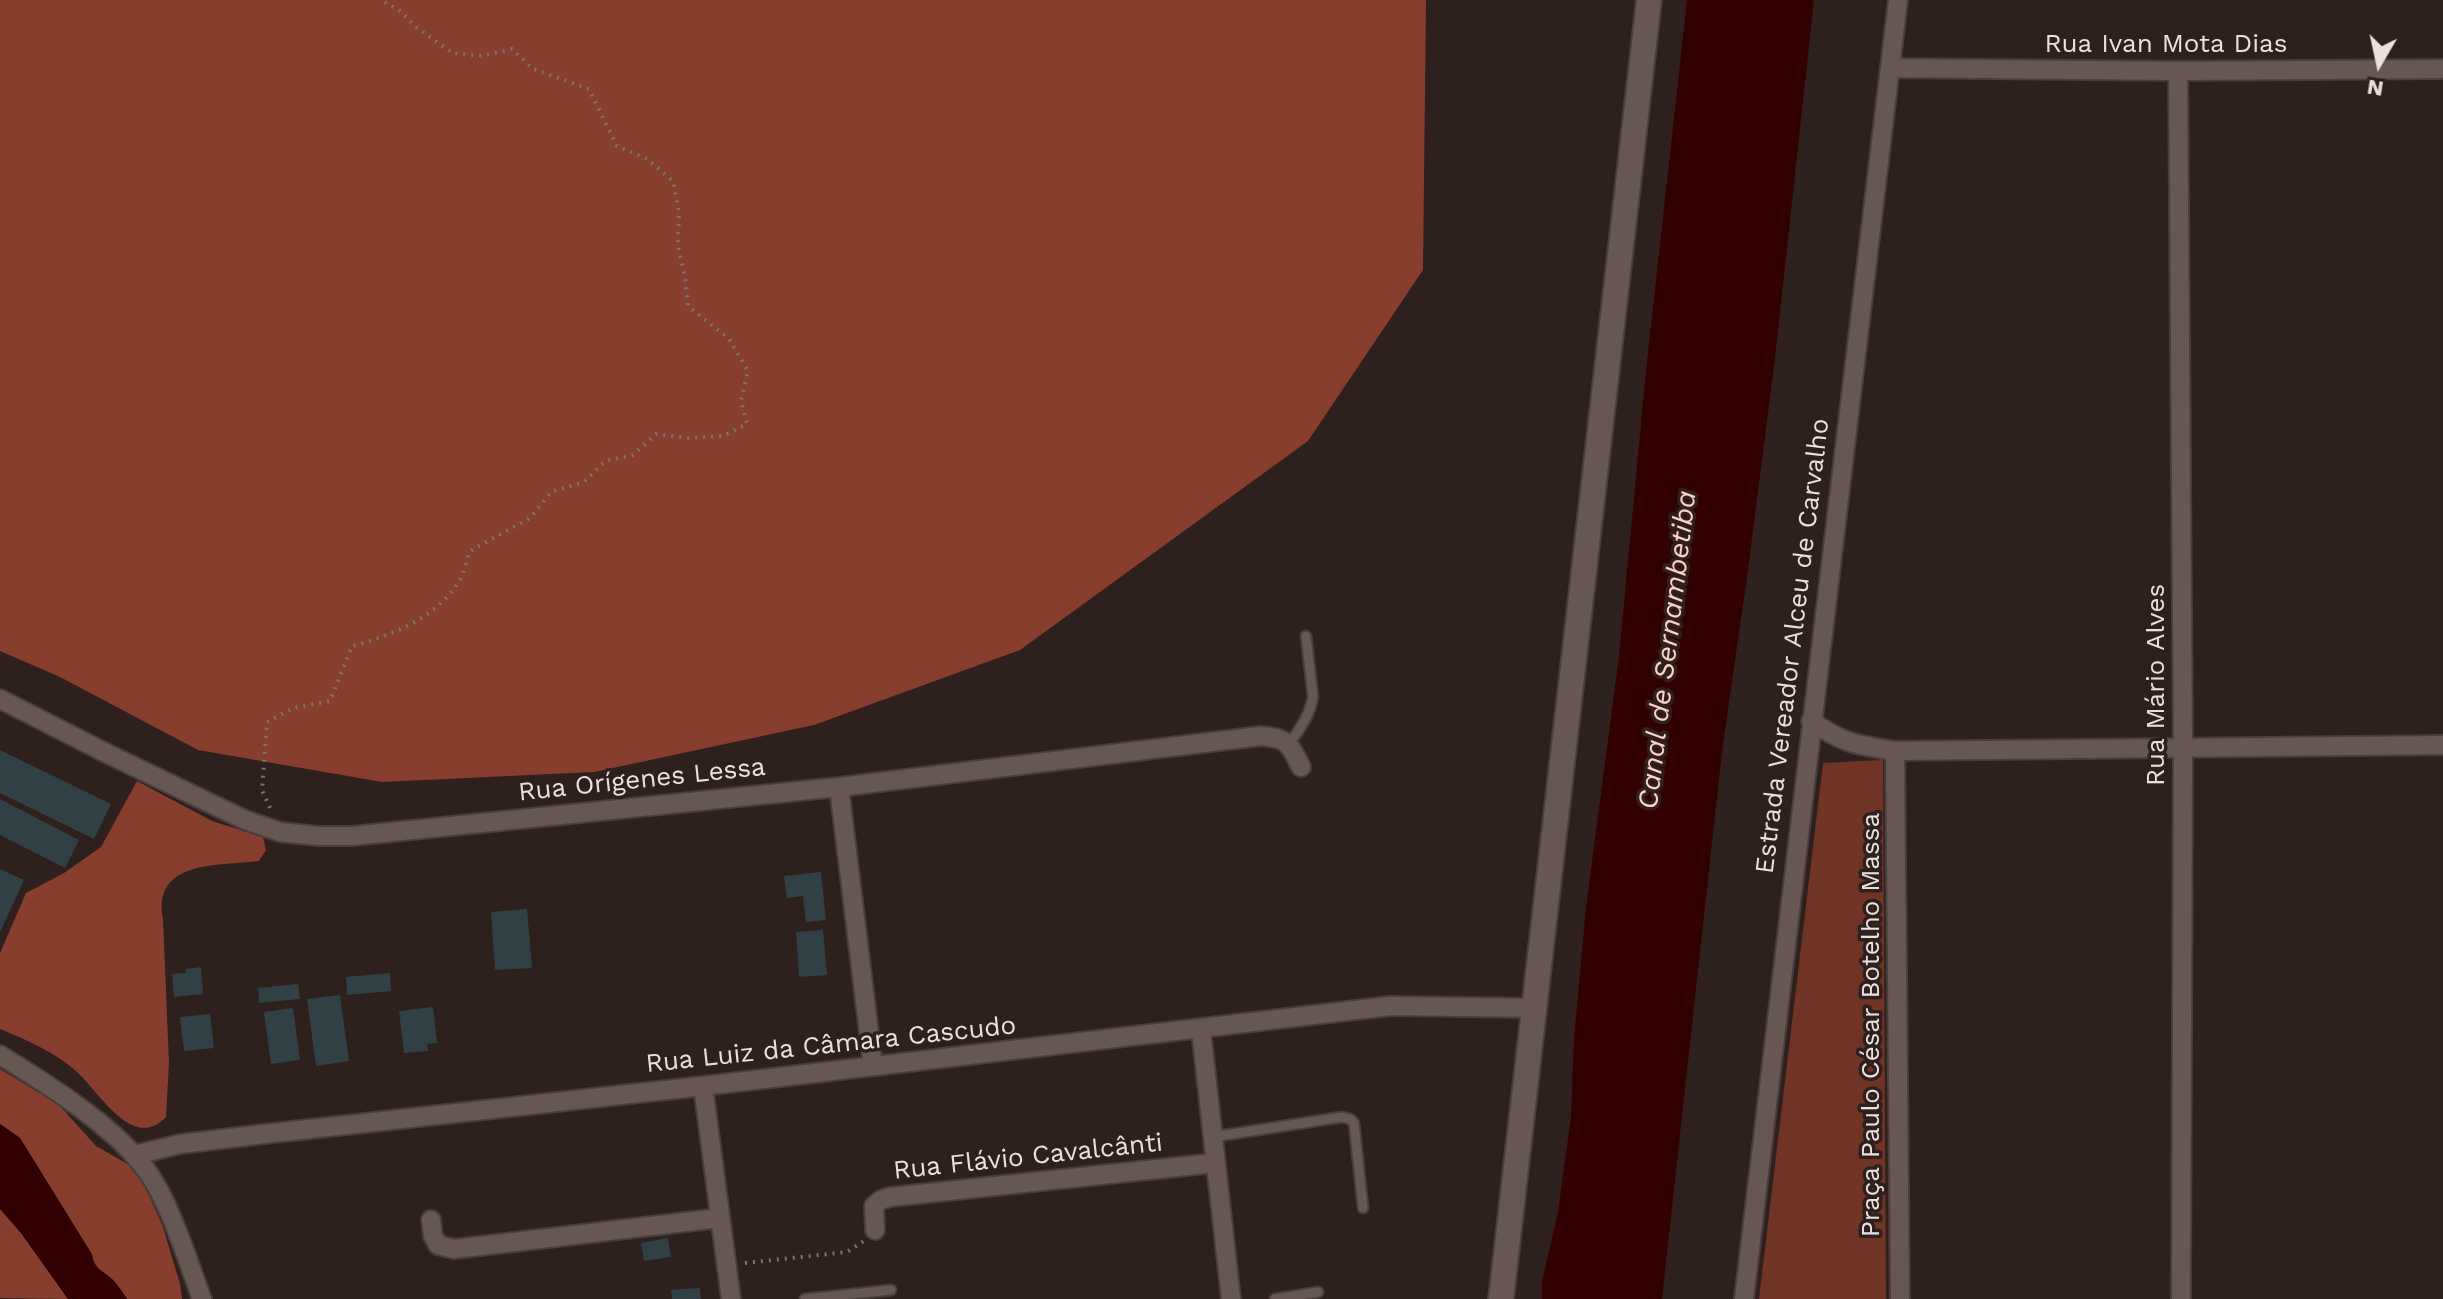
<!DOCTYPE html>
<meta charset="utf-8">
<style>
body{margin:0}
#map{position:relative;width:2443px;height:1299px;overflow:hidden;background:#2e201d;font-family:"Work Sans",sans-serif}
canvas{display:block}
.north{position:absolute;left:2339px;top:24px;width:80px;height:80px;-webkit-text-stroke:6px #2e201d;paint-order:stroke;rotate:189deg;font-size:22px;font-weight:700;line-height:32px;text-align:center;color:#eae1de}
.north::after{content:'';display:block;margin:auto;width:28px;height:36px;background:#eae1de;clip-path:polygon(50% 0,100% 100%,50% 72%,0 100%)}
</style>
<div id="map">
<canvas width="2443" height="1299"></canvas>
<div class="north">N</div>
</div>
<script>
const ctx = document.querySelector('canvas').getContext('2d');
ctx.lineJoin = 'round';
function fill(path, color) {
  ctx.fillStyle = color;
  ctx.fill(path, 'evenodd');
}
function trace(path, color, width, dash) {
  ctx.strokeStyle = color;
  ctx.lineWidth = width;
  ctx.lineCap = dash ? 'butt' : 'round';
  ctx.setLineDash(dash || []);
  ctx.stroke(path);
}
function drawText(font, color, halo, rows, align = 'center') {
  ctx.font = font + ' "Work Sans",sans-serif';
  ctx.lineWidth = 7;
  ctx.setLineDash([]);
  ctx.textBaseline = 'middle';
  ctx.strokeStyle = halo;
  ctx.fillStyle = color;
  for (const [text, x, y, turn = 0] of rows) {
    ctx.save();
    ctx.translate(x, y);
    ctx.rotate((+turn || 0) * Math.PI / 180);
    ctx.textAlign = isNaN(turn) ? turn : align;
    if (halo) ctx.strokeText(text, 0, 0);
    ctx.fillText(text, 0, 0);
    ctx.restore();
  }
}
const green = new Path2D(`
 M 1883,760 L 1886,1299 L 1759,1299 L 1823,763 Z`);
const forest = new Path2D(`
 M 0,0 L 1426,0 L 1423,270 L 1308,441 L 1020,650 L 814,725 L 594,772 L 382,782 L 198,750 L 60,677 L 0,651 Z
 M 137,781 L 212,821 L 263,837 L 266,850 L 259,861 C 218,866 152,860 163,919 L 169,1063 L 166,1117 C 156,1127 146,1131 132,1125 C 112,1116 93,1087 77,1072 C 55,1052 27,1040 0,1029 L 0,953 L 26,893 L 64,873 L 101,847 Z
 M 0,1069 L 59,1105 L 96,1146 L 138,1170 L 163,1227 L 180,1284 L 182,1299 L 127,1299 C 123,1293 119,1287 114,1281 C 105,1271 94,1270 92,1254 L 20,1138 L 0,1124 Z
 M 0,1209 L 21,1233 L 68,1299 L 0,1298 Z`);
const water = new Path2D(`
 M 1687,0 L 1814,0 L 1775,358 L 1748,570 L 1722,751 L 1662,1299 L 1542,1299 L 1542,1282 L 1558,1212 L 1571,1117 L 1574,1038 L 1586,908 L 1619,656 L 1646,371 Z
 M 0,1124 L 20,1138 L 92,1255 C 94,1271 105,1271 114,1281 C 119,1287 123,1293 127,1299 L 68,1299 L 21,1233 L 0,1209 Z`);
const building = new Path2D(`
 M 0,750 L 111,804 L 94,839 L 0,793 Z
 M 0,799 L 79,840 L 65,868 L 0,835 Z
 M 0,869 L 24,880 L 0,932 Z
 M 821,872 L 826,920 L 806,922 L 803,896 L 787,898 L 784,876 Z
 M 527,909 L 532,968 L 495,970 L 491,912 Z
 M 823,930 L 827,975 L 799,977 L 796,932 Z
 M 201,967 L 203,994 L 174,997 L 172,974 L 186,973 L 186,969 Z
 M 390,973 L 391,991 L 347,995 L 346,977 Z
 M 298,984 L 300,999 L 259,1003 L 258,988 Z
 M 340,995 L 349,1061 L 316,1066 L 307,999 Z
 M 433,1007 L 437,1043 L 427,1044 L 428,1051 L 404,1053 L 399,1011 Z
 M 293,1008 L 300,1060 L 271,1064 L 264,1012 Z
 M 210,1014 L 214,1048 L 184,1051 L 180,1017 Z
 M 668,1238 L 671,1257 L 644,1261 L 641,1243 Z
 M 700,1288 L 701,1299 L 672,1299 L 671,1290 Z`);
const path = new Path2D(`
 M 270,808 L 262,790 L 267,722 L 293,708 L 330,701 L 352,646 C 393,636 442,615 462,576 C 465,568 467,559 470,551 L 530,518 L 551,492 L 584,482 L 605,461 L 633,455 L 656,434 L 688,438 L 723,436 L 747,424 L 741,400 L 748,371 L 729,339 L 688,306 L 685,277 L 678,246 L 679,212 L 673,181 L 647,159 L 617,146 L 589,89 L 533,69 L 512,49 L 482,56 L 452,53 L 416,27 L 400,11 L 381,0
 M 745,1263 L 847,1252 L 864,1241`);
const lane = new Path2D(`
 M 1289,743 C 1300,730 1310,714 1313,697 L 1306,636
 M 1212,1137 L 1342,1117 L 1350,1119 L 1354,1123 L 1363,1208
 M 805,1299 L 891,1290
 M 1275,1299 L 1318,1292`);
const street = new Path2D(`
 M 1890,68 L 2178,71 L 2443,69
 M 2178,71 L 2183,747 L 2181,1299
 M 0,699 L 106,753 L 245,820 L 280,832 L 318,836 L 352,836 L 839,787 L 1261,736 C 1289,738 1289,744 1301,767
 M 1811,721 C 1844,744 1857,745 1895,751 L 2443,745
 M 1895,751 L 1900,1299
 M 839,787 L 873,1066
 M 1201,1030 L 1231,1299
 M 0,1055 C 47,1084 118,1128 149,1174 C 171,1206 188,1262 202,1299
 M 703,1086 L 731,1299
 M 135,1155 L 180,1144 L 264,1134 L 703,1086 L 1390,1006 L 1535,1008
 M 431,1220 L 433,1236 L 438,1245 L 454,1249 L 720,1218
 M 875,1230 L 874,1206 L 881,1200 L 890,1197 L 1215,1163
 M 1744,1299 L 1898,0`);
const secondary = new Path2D(`
 M 1501,1299 L 1649,0`);
const streetNames = [
 ["Rua Ivan Mota Dias",2166,44],
 ["Estrada Vereador Alceu de Carvalho",1793,646,-83],
 ["Rua Mário Alves",2156,685,-90],
 ["Rua Orígenes Lessa",642,780,-6],
 ["Praça Paulo César Botelho Massa",1871,1025,-90],
 ["Rua Luiz da Câmara Cascudo",831,1045,-6],
 ["Rua Flávio Cavalcânti",1028,1157,-6]
];
const waterNames = [
 ["Canal de Sernambetiba",1668,650,-83]
];
fill(green, '#703425');
fill(forest, '#873e2c');
fill(water, '#320000');
fill(building, '#304044');
trace(lane, '#493e3b', 13);
trace(street, '#493e3b', 22);
trace(secondary, '#493e3b', 28);
trace(path, '#7d716e', 4, [2, 6]);
trace(lane, '#675753', 9);
trace(street, '#675753', 18);
trace(secondary, '#675753', 24);
drawText('26px', '#eae1de', '#2e201d', streetNames);
drawText('italic 28px', '#fed1c5', '#2e201d', waterNames);
</script>
